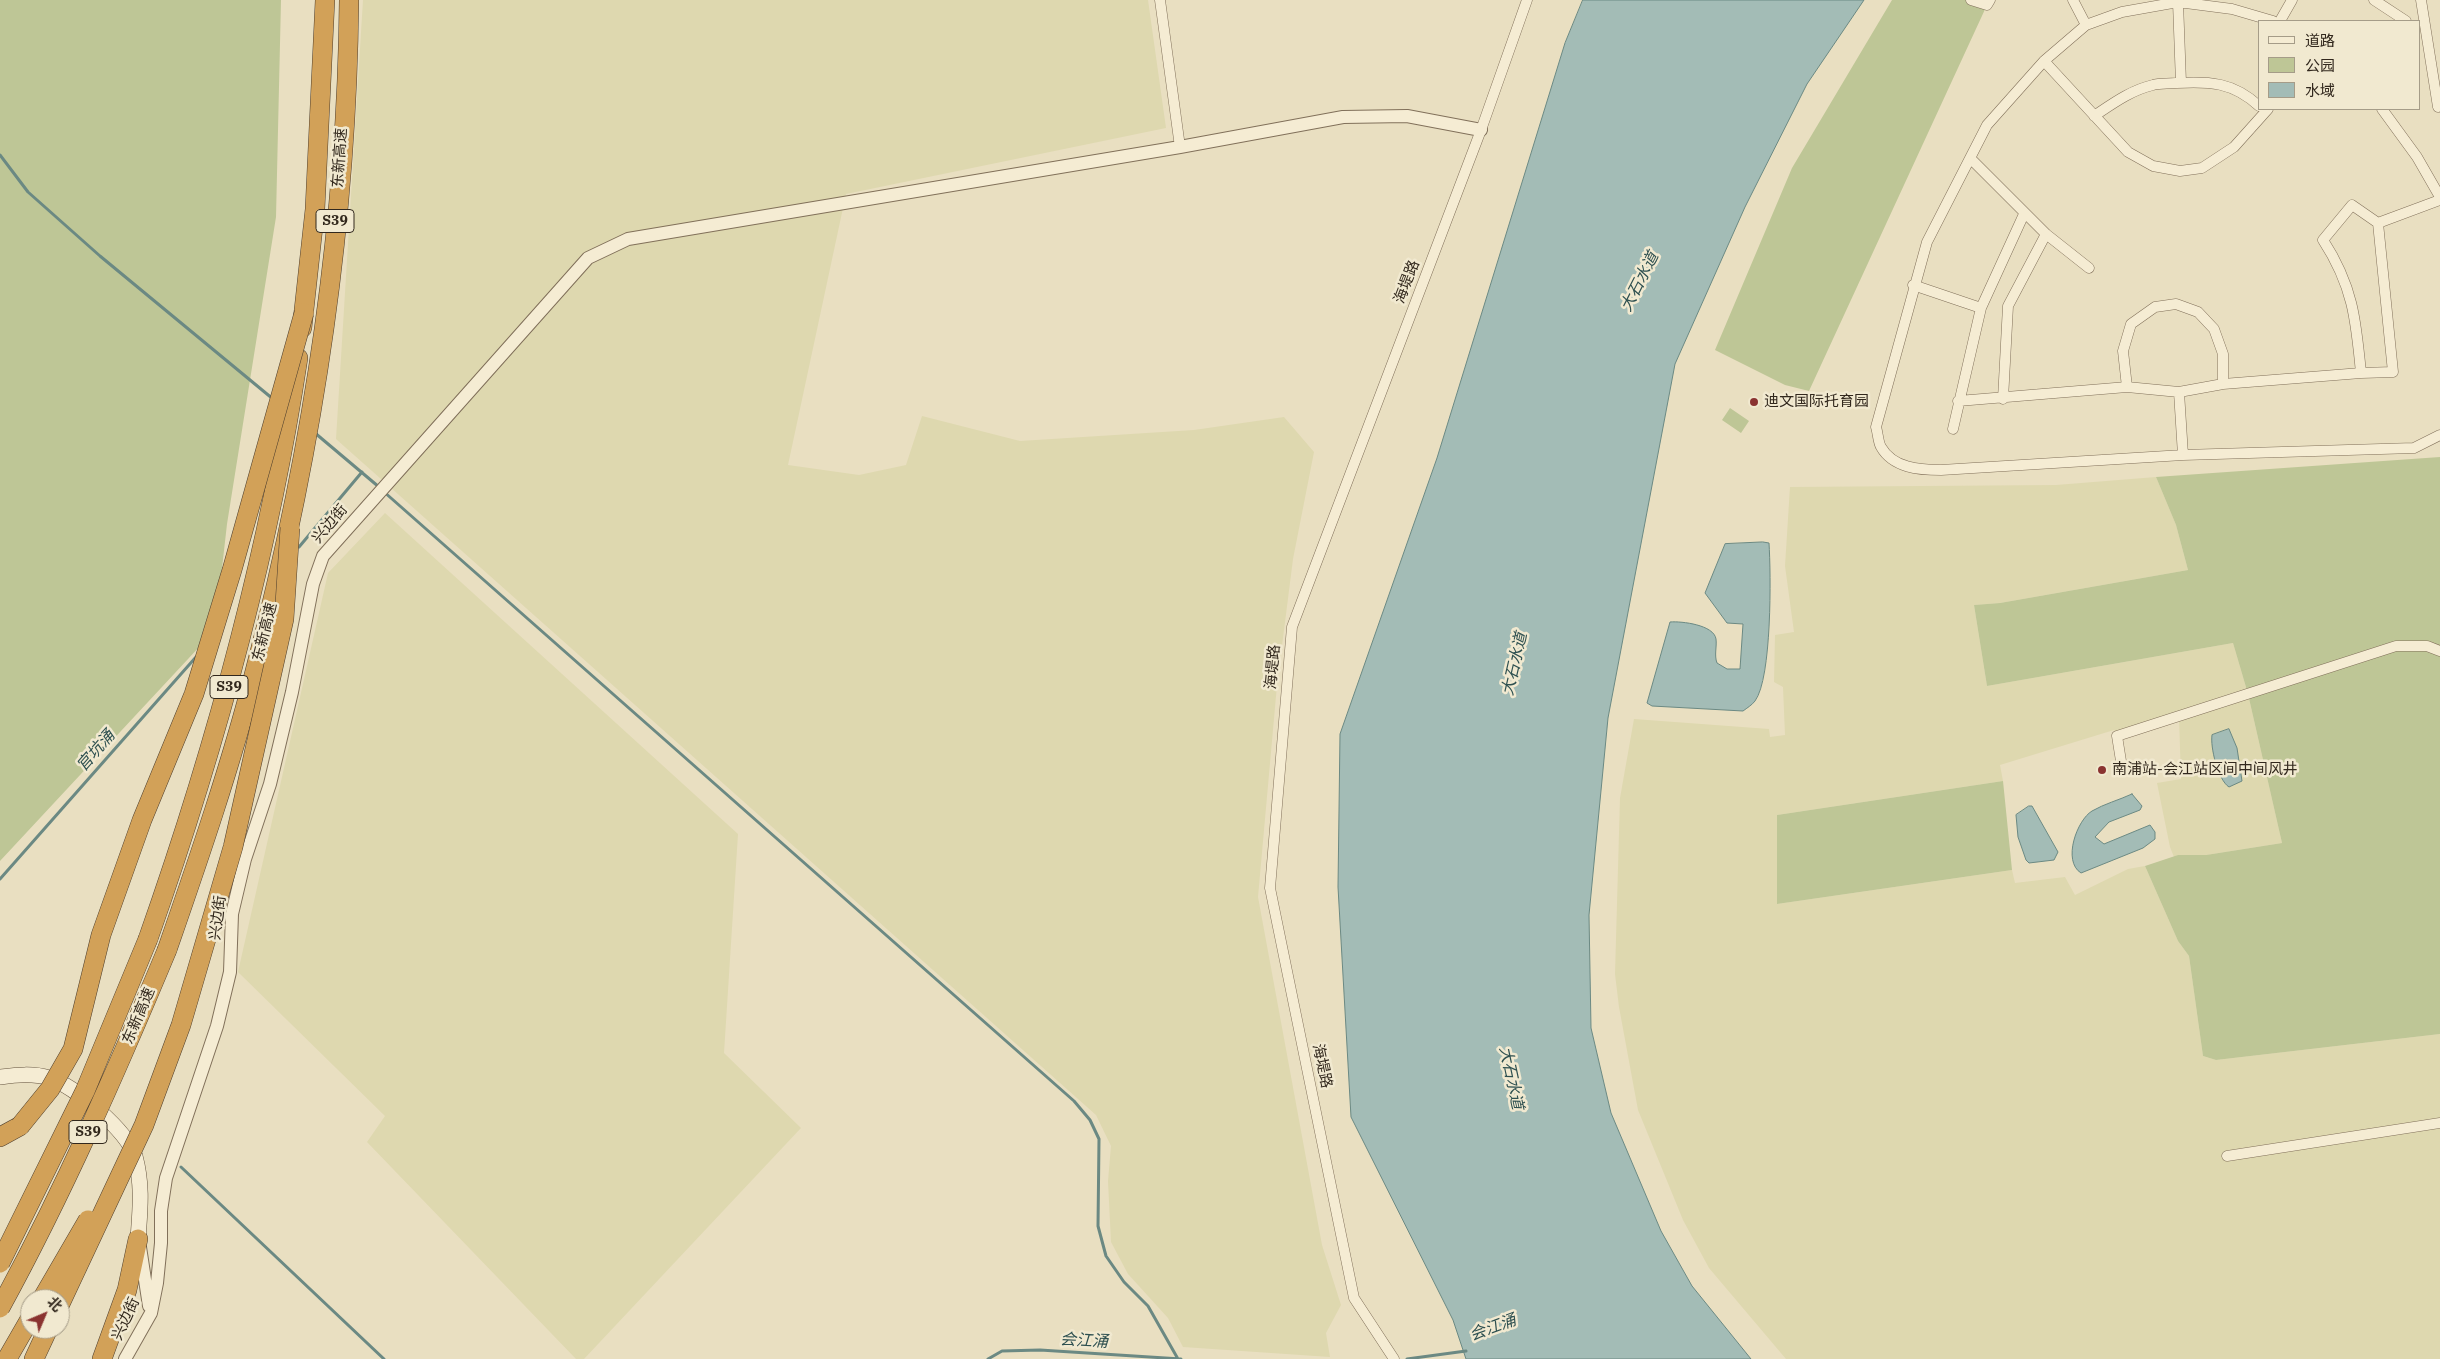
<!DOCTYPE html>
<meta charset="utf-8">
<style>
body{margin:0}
#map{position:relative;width:2440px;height:1359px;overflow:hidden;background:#e9dfc1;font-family:"IBM Plex Serif","Noto Sans SC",serif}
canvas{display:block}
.legend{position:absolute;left:2258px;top:20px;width:162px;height:90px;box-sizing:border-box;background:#f1e9d0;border:1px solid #a59c88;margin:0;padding:6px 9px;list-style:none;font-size:15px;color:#32281d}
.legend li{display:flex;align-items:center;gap:10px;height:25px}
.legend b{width:25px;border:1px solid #a59c88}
.north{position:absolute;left:20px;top:1289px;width:50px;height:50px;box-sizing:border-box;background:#f1e9d0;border:1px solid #a59c88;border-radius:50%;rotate:45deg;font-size:14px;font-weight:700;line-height:20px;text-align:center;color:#32281d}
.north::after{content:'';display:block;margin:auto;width:18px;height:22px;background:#8a3330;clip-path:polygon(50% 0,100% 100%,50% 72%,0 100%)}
</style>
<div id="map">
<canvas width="2440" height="1359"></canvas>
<ul class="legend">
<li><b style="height:6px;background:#f5ecd3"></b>道路</li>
<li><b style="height:14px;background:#bec696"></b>公园</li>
<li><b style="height:14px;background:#a3bcb6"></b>水域</li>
</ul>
<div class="north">北</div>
</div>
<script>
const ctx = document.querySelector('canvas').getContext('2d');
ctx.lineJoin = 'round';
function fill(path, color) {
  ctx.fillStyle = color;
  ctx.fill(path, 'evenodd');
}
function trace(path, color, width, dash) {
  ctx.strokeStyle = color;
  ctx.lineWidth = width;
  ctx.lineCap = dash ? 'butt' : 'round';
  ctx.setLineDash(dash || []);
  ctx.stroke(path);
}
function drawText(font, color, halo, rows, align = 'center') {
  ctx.font = font + ' "IBM Plex Serif","Noto Sans SC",serif';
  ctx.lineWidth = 5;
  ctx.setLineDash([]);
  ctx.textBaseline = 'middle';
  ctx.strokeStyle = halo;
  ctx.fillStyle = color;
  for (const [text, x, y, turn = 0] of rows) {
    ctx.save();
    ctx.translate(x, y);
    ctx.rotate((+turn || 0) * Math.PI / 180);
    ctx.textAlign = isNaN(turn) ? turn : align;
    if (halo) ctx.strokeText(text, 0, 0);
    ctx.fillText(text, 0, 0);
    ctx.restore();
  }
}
const farmland = new Path2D(`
 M 363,0 L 1148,0 L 1166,128 L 846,194 L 788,465 L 859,475 L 906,465 L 922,416 L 1020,441 L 1194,430 L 1284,417 L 1314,452 L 1293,559 L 1277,685 L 1258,897 L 1322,1245 L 1341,1305 L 1326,1333 L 1330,1357 L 1183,1347 L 1168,1318 L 1128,1274 L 1111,1242 L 1108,1181 L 1111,1146 L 1096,1115 L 336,439 Z
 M 2156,477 L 2176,525 L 2188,570 L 2000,603 L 1974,605 L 1987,686 L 2233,643 L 2248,694 L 2282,843 L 2206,855 L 2178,855 L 2174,857 L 2170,847 L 2157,783 L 2181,779 L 2179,717 L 2117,736 L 2114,730 L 2000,765 L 2003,781 L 1777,815 L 1777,904 L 2012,870 L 2015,883 L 2065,877 L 2075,895 L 2128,869 L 2145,866 L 2178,941 L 2189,956 L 2203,1056 L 2216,1060 L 2440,1034 L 2440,1359 L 1786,1359 L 1709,1268 L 1683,1220 L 1638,1110 L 1619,1007 L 1615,974 L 1620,798 L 1634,719 L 1769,729 L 1770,737 L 1785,735 L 1783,687 L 1774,682 L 1775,635 L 1794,632 L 1785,566 L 1790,487 L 2056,485 Z
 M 385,513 L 738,834 L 724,1053 L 801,1128 L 584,1359 L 576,1359 L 367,1142 L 385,1116 L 238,972 L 328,573 Z`);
const green = new Path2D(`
 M 0,0 L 281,0 L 276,217 L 227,524 L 215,630 L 0,861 Z
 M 1892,0 L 1967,0 L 1987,5 L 1809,391 L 1785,385 L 1715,350 L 1792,168 Z
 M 1730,408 L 1749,421 L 1741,433 L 1722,420 Z
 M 2440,457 L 2440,1034 L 2216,1060 L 2203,1056 L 2189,956 L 2178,941 L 2145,866 L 2178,855 L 2206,855 L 2282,843 L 2248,694 L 2233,643 L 1987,686 L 1974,605 L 2000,603 L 2188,570 L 2176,525 L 2156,477 Z
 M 2003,781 L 2012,870 L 1777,904 L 1777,815 Z`);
const water = new Path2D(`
 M 1583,0 L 1864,0 L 1807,84 L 1745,207 L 1675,364 L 1608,718 L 1589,915 L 1591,1028 L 1611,1113 L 1661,1231 L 1692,1286 L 1751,1359 L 1466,1359 L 1453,1320 L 1351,1117 L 1338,887 L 1340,734 L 1437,458 L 1565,43 Z
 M 1763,542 L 1769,543 C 1771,574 1772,678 1755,701 C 1752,705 1747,708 1743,711 L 1652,706 L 1647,703 L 1670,622 C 1682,621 1714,625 1716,639 C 1717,647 1714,655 1717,663 L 1727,669 L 1740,669 L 1743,624 L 1727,623 L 1705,593 L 1725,544 Z
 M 2229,729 L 2237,748 L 2242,781 L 2229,787 C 2218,780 2210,747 2212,735 Z
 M 2132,794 L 2142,806 L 2140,810 L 2109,822 L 2095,837 L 2104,844 L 2150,825 L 2155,832 L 2155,839 L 2143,848 L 2081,873 C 2062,861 2077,820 2092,811 C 2104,804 2119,800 2132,794 Z
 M 2029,806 L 2032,806 L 2058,852 L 2054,860 L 2029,863 L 2026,860 L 2018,837 L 2016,815 Z`);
const stream = new Path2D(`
 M 0,155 L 28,192 L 100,256 L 273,399
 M 315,433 L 379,487
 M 383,491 L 1074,1101 L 1090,1120 L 1099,1139 L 1098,1226 L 1106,1256 L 1124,1282 L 1148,1306 L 1178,1359
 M 299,547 L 362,472
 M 0,879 L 196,657
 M 181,1167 L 384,1359
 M 988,1359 L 1002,1351 L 1040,1350 L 1181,1359
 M 1407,1359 L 1466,1351`);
const minor = new Path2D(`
 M 1160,0 L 1180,147
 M 1971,0 L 1987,5 L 1990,0
 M 2073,0 L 2086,25
 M 2374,0 L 2406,21
 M 2421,0 L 2438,107
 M 2178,2 L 2181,83
 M 2273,21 L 2232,9 L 2178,2 L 2122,12 L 2086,25 L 2044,61 L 1987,125 L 1927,242 L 1876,427 C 1878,433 1878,442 1881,447 C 1893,468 1919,470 1941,470 L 2183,455 L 2414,448 L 2440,435
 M 2280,21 L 2292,0
 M 2044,61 L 2128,152 L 2153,166 L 2180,171 L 2202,168 L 2234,147 L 2268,109
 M 2382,109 L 2417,157 L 2440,197
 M 2094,116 C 2112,104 2131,90 2153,85 C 2160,83 2168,84 2176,83 C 2209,81 2233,82 2259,106
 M 1971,159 L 2046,234 L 2089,268
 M 2352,205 L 2378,223 L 2393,372 L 2361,373 C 2356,320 2353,286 2323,240 Z
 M 2378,223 L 2440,200
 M 1913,285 L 1981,308
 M 2127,387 L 2123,351 L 2131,324 L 2155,307 L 2176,304 L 2198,312 L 2214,329 L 2223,354 L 2223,384
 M 2179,392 L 2183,455
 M 2003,399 L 2008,306 L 2046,234
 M 1958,401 L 2127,387 L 2179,392 L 2223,384 L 2361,373
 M 1953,429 L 1981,308 L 2024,214
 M 2121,761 L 2117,736 L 2396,646 L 2427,646 L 2440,651
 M 2227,1156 L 2440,1123
 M 1394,1359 L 1354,1298 L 1270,888 L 1292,627 L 1481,130 L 1527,0`);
const tertiary = new Path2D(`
 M 140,1247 L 149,1306
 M 125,1359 L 151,1313 L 157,1283 L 161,1243 L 161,1211 L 166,1178 L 217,1026 L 230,972 L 232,914 L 245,859 L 270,784 L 292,692 L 313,584 L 323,556 L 588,258 L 628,239 L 1180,147 L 1343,117 L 1407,116 L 1481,130`);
const secondary = new Path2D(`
 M 0,1077 C 16,1075 33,1073 49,1078 C 75,1086 127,1131 135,1156 C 143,1186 140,1210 138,1239`);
const motorway = new Path2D(`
 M 302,328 L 315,209 L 325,0
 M 148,939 C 215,749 268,557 298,358
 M 167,950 C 199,858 231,765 255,671 C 312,453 347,226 349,0
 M 0,1137 L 20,1126
 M 7,1359 L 30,1319
 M 34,1359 L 48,1329
 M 102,1359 L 127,1290 L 138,1239`);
const motorwayBridge = new Path2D(`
 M 20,1126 L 50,1089 L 73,1049 L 101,935 L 142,820 L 194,694 L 232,570 L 304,313
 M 0,1263 L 85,1091 L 148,939
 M 42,1299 L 88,1220
 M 60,1304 L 144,1125 L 181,1025 L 233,847 L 284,619 L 290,528
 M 0,1308 C 63,1193 116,1072 167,950`);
const markers = [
 [1754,402,5,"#8a3330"],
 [2102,770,5,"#8a3330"]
];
const shields = [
 [335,221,38],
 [229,687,38],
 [88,1132,38]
];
const shieldNames = [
 ["S39",335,221],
 ["S39",229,687],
 ["S39",88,1132]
];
const streetNames = [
 ["东新高速",340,158,-86],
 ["海堤路",1407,282,-69],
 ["兴边街",330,524,-50],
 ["东新高速",265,632,-76],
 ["海堤路",1273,667,-85],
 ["兴边街",218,918,-83],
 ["东新高速",139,1016,-67],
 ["海堤路",1322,1066,78],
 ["兴边街",126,1319,-65]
];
const poiNames = [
 ["迪文国际托育园",1764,402],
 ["南浦站-会江站区间中间风井",2112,770]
];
const waterNames = [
 ["大石水道",1640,282,-63],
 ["大石水道",1515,664,-77],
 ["官坑涌",96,751,-49],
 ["大石水道",1511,1078,78],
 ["会江涌",1493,1328,-20],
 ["会江涌",1084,1341,3]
];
fill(farmland, '#ded8af');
fill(green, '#bec696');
fill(water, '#a3bcb6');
trace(water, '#6b8983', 1);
trace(stream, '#6b8983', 3);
trace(minor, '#81705a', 11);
trace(tertiary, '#81705a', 14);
trace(secondary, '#63523d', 16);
trace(motorway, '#4f3f2e', 20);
trace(minor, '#f5ecd3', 10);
trace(tertiary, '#f5ecd3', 12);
trace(secondary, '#f5ecd3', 15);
trace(motorway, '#d2a158', 19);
trace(motorwayBridge, '#4f3f2e', 20, []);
trace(motorwayBridge, '#d2a158', 19);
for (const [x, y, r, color] of markers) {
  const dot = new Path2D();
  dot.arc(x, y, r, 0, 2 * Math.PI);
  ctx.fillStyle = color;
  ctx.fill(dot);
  trace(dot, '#f1e9d0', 2);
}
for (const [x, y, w] of shields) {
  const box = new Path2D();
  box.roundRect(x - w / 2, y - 11.5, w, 23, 4);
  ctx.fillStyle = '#f1e9d0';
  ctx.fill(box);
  trace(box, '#32281d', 1);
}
drawText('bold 14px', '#32281d', null, shieldNames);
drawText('15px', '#32281d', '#f1e9d0', streetNames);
drawText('15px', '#32281d', '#f1e9d0', poiNames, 'left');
drawText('italic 16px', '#2e5050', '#f1e9d0', waterNames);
</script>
